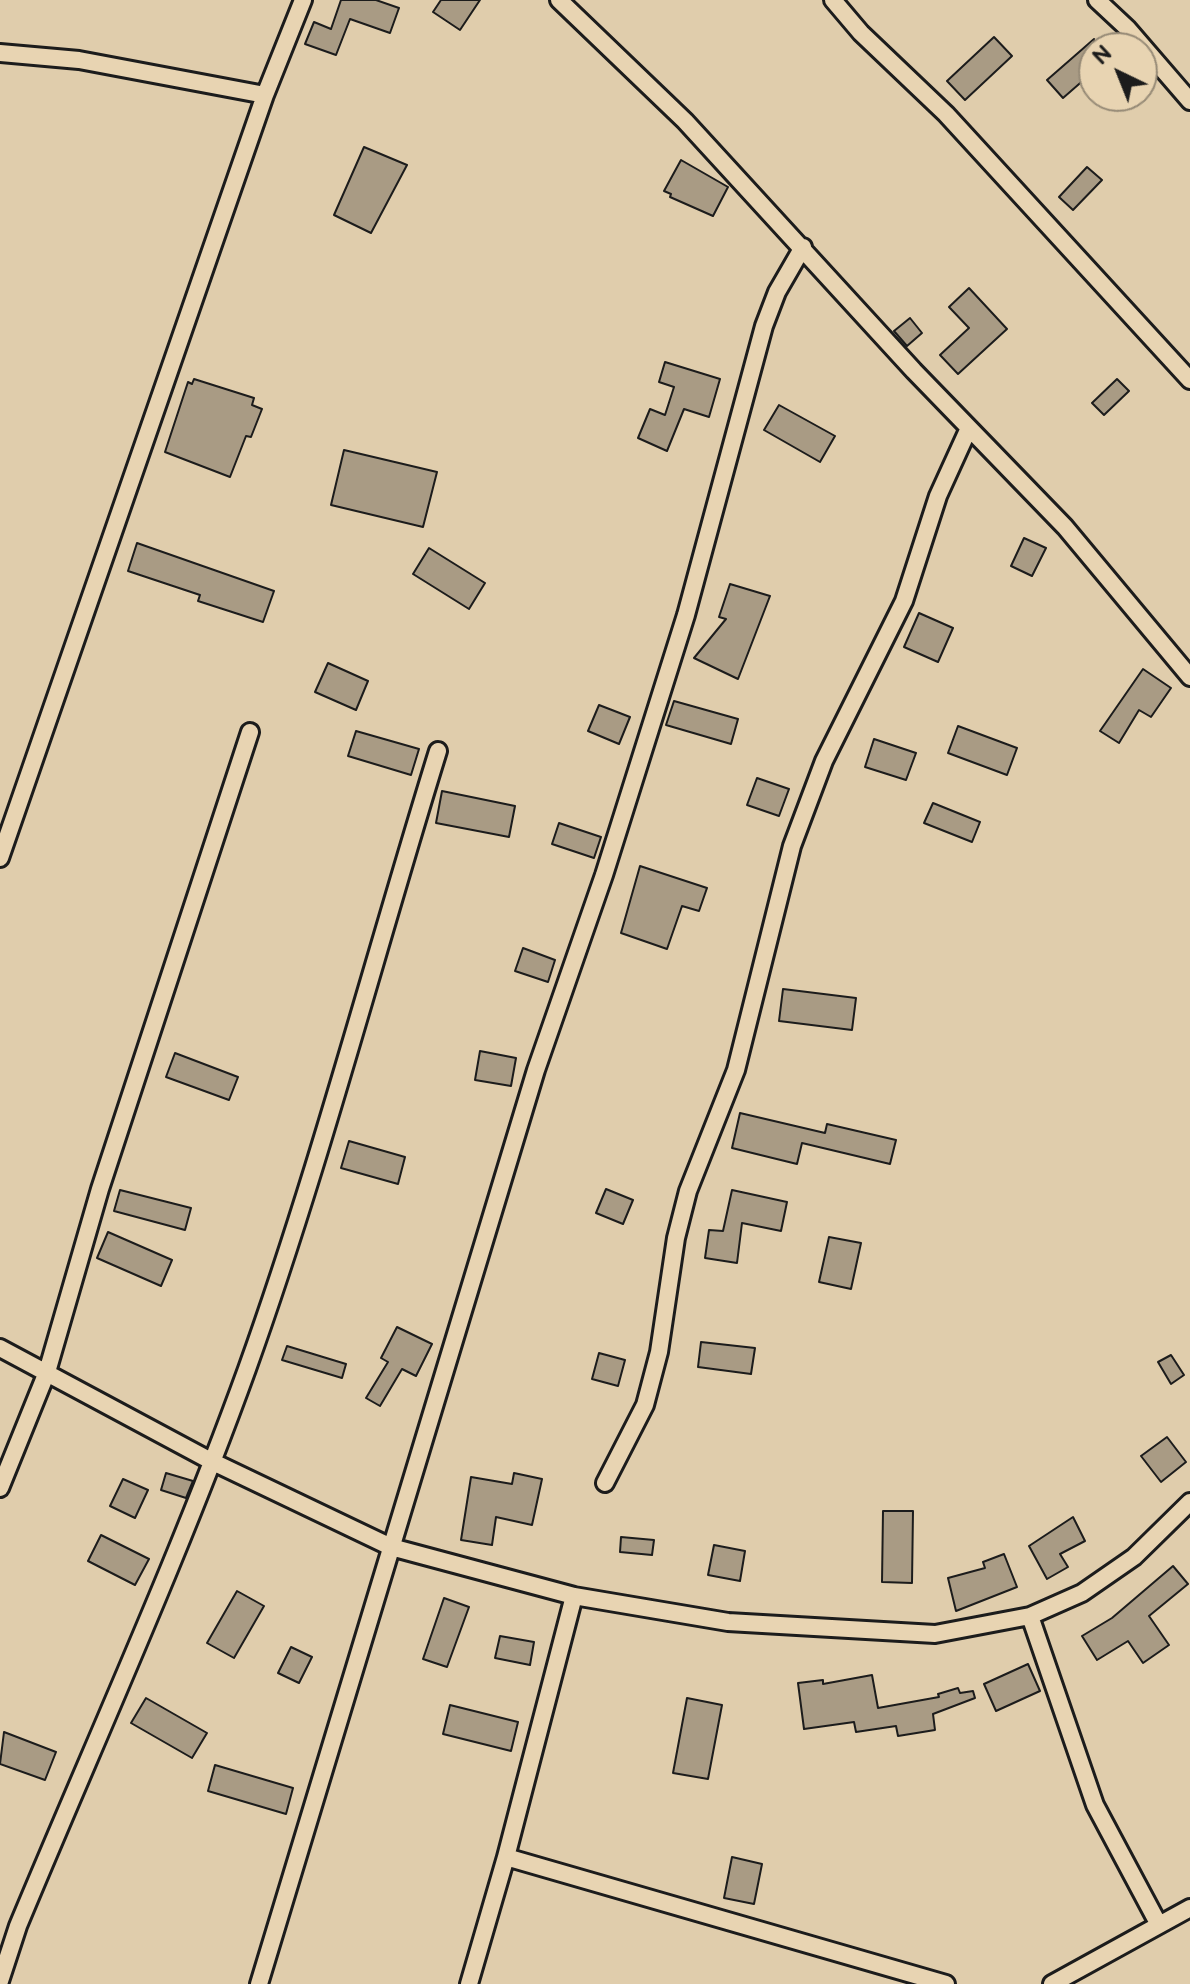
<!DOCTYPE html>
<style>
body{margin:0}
#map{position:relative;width:1190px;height:1984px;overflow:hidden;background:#e0cdac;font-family:"Balsamiq Sans",sans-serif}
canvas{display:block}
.north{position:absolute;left:1078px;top:32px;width:80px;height:80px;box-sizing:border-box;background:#e8d4b2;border:2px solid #968a76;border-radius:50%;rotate:317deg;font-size:22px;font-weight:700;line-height:32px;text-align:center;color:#1c1c1c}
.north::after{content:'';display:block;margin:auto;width:28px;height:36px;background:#1c1c1c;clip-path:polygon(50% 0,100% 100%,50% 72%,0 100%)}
</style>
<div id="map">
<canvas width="1190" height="1984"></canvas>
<div class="north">N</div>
</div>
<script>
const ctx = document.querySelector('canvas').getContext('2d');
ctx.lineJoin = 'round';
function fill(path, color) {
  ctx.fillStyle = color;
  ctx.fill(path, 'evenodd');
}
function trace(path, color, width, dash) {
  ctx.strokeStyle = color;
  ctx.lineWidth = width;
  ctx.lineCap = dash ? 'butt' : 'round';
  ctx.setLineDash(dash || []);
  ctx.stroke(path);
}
const building = new Path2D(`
 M 341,0 L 376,0 L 399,8 L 390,33 L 350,19 L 336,55 L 305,44 L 314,22 L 331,29 Z
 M 441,0 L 480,0 L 460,30 L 433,12 Z
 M 994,37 L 1012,56 L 965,100 L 947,81 Z
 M 1094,39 L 1094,71 L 1063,98 L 1047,80 Z
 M 364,147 L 407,165 L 371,233 L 334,215 Z
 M 681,160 L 728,187 L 713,216 L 670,197 L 671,194 L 664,191 Z
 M 1087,167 L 1102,180 L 1073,210 L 1059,197 Z
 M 969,288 L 1007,329 L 958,374 L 940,355 L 969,328 L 949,307 Z
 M 910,318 L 922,333 L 907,346 L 894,331 Z
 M 665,362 L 720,379 L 709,417 L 684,409 L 667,451 L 638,438 L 650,409 L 665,415 L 674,387 L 659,382 Z
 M 194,379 L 254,398 L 252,405 L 262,409 L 251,437 L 246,436 L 230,477 L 165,452 L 188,382 L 192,384 Z
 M 1117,379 L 1129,391 L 1104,415 L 1092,403 Z
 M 779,405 L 835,436 L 820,462 L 764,430 Z
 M 344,450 L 437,472 L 423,527 L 331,505 Z
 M 1024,538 L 1046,548 L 1032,576 L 1011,566 Z
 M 137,543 L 274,591 L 263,622 L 198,601 L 200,595 L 128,571 Z
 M 429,548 L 485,583 L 469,609 L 413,574 Z
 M 730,584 L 770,596 L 738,679 L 694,658 L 726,619 L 719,617 Z
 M 919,613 L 953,628 L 938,662 L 904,647 Z
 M 328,663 L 368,681 L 356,710 L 315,692 Z
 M 1143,669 L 1171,688 L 1151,717 L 1139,710 L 1119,743 L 1100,731 Z
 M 674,701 L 738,719 L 731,744 L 666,725 Z
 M 599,705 L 630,717 L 619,744 L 588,731 Z
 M 958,726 L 1017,748 L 1007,775 L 948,753 Z
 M 356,731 L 419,749 L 411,775 L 348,756 Z
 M 874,739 L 916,753 L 906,780 L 865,767 Z
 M 757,778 L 789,789 L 779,816 L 747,805 Z
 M 442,791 L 515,806 L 509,837 L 436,823 Z
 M 933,803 L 980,822 L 972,842 L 924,823 Z
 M 559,823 L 601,837 L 594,858 L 552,844 Z
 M 640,866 L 707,888 L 699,911 L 682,906 L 667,949 L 621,933 Z
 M 523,948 L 555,960 L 548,982 L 515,971 Z
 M 783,989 L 856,998 L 852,1030 L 779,1021 Z
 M 480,1051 L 516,1058 L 511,1086 L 475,1080 Z
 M 175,1053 L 238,1077 L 229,1100 L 166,1077 Z
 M 740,1113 L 825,1133 L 827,1124 L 896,1140 L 890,1164 L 802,1143 L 797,1164 L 732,1148 Z
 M 349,1141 L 405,1157 L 398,1184 L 341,1168 Z
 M 606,1189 L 633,1200 L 623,1224 L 596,1213 Z
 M 120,1190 L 191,1208 L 185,1230 L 114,1211 Z
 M 732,1190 L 787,1202 L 781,1231 L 742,1223 L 737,1263 L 705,1258 L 709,1230 L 723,1231 Z
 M 108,1232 L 172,1260 L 161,1286 L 97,1258 Z
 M 829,1237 L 861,1243 L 851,1289 L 819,1282 Z
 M 397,1327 L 432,1344 L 416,1376 L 402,1369 L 380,1406 L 366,1398 L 388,1362 L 381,1358 Z
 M 701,1342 L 755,1348 L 751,1374 L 698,1367 Z
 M 287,1346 L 346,1364 L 342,1378 L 282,1360 Z
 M 599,1353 L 625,1360 L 618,1386 L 592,1379 Z
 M 1171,1355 L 1184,1375 L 1171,1384 L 1158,1362 Z
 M 1167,1437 L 1186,1462 L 1161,1482 L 1141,1456 Z
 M 166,1473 L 193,1481 L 186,1498 L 161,1490 Z
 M 514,1473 L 542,1479 L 532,1525 L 496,1517 L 492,1545 L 461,1540 L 471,1477 L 512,1484 Z
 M 123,1479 L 148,1490 L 135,1518 L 110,1506 Z
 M 883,1511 L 913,1511 L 912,1583 L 882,1582 Z
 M 1073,1517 L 1085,1541 L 1060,1554 L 1068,1567 L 1047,1579 L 1029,1546 Z
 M 101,1535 L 149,1559 L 135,1585 L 88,1561 Z
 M 621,1537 L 654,1540 L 652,1555 L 620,1552 Z
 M 714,1545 L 745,1551 L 740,1581 L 708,1575 Z
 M 1004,1554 L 1017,1587 L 956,1611 L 948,1578 L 985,1568 L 983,1562 Z
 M 1173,1566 L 1188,1584 L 1149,1616 L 1169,1645 L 1143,1663 L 1128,1641 L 1097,1660 L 1082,1636 L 1112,1618 Z
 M 237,1591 L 264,1606 L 234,1658 L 207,1643 Z
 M 444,1598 L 469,1607 L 447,1667 L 423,1659 Z
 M 500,1636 L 534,1642 L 530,1665 L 495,1658 Z
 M 291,1647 L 312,1657 L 299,1683 L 278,1673 Z
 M 1028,1664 L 1040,1691 L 996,1711 L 984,1684 Z
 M 872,1675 L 878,1708 L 939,1697 L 938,1694 L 958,1688 L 960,1693 L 973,1691 L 975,1698 L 933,1714 L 935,1730 L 898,1736 L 896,1726 L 856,1732 L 854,1722 L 804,1729 L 798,1683 L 823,1680 L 823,1684 Z
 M 146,1698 L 207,1733 L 192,1758 L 131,1723 Z
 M 687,1698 L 722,1705 L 708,1779 L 673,1773 Z
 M 450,1705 L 518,1722 L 511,1751 L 443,1734 Z
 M 4,1732 L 56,1752 L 45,1780 L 0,1764 Z
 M 215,1765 L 293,1788 L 286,1814 L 208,1791 Z
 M 732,1857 L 762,1864 L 754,1904 L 724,1898 Z`);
const minor = new Path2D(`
 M 559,0 L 685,121 L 914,371 L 1065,527 L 1190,677
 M 833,0 L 861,33 L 946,114 L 1190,380
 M 1097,0 L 1127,28 L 1190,101
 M 0,53 L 79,60 L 265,95
 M 0,858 L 265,95 L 303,0
 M 0,1348 L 211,1461 L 391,1547 L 574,1596 L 728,1622 L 935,1634 L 1030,1616 L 1082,1593 L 1134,1557 L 1190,1502
 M 605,1483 L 645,1405 L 659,1352 L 676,1238 L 688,1191 L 736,1070 L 792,846 L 824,761 L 904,601 L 938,496 L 969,428
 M 0,1488 L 47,1372 L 100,1189 L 250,732
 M 574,1596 L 506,1857 L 946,1984
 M 1030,1616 L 1095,1805 L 1159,1925
 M 0,1981 L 18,1926 C 95,1741 179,1557 247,1369 C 320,1166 374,957 438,751
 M 259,1984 L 536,1070 L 604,875 L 686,615 L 764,326 L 777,292 L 803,247
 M 469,1984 L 506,1857
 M 1052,1984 L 1190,1908`);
fill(building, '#a99b84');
trace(building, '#1c1c1c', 2);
trace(minor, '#1c1c1c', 22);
trace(minor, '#e8d4b2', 16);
</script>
